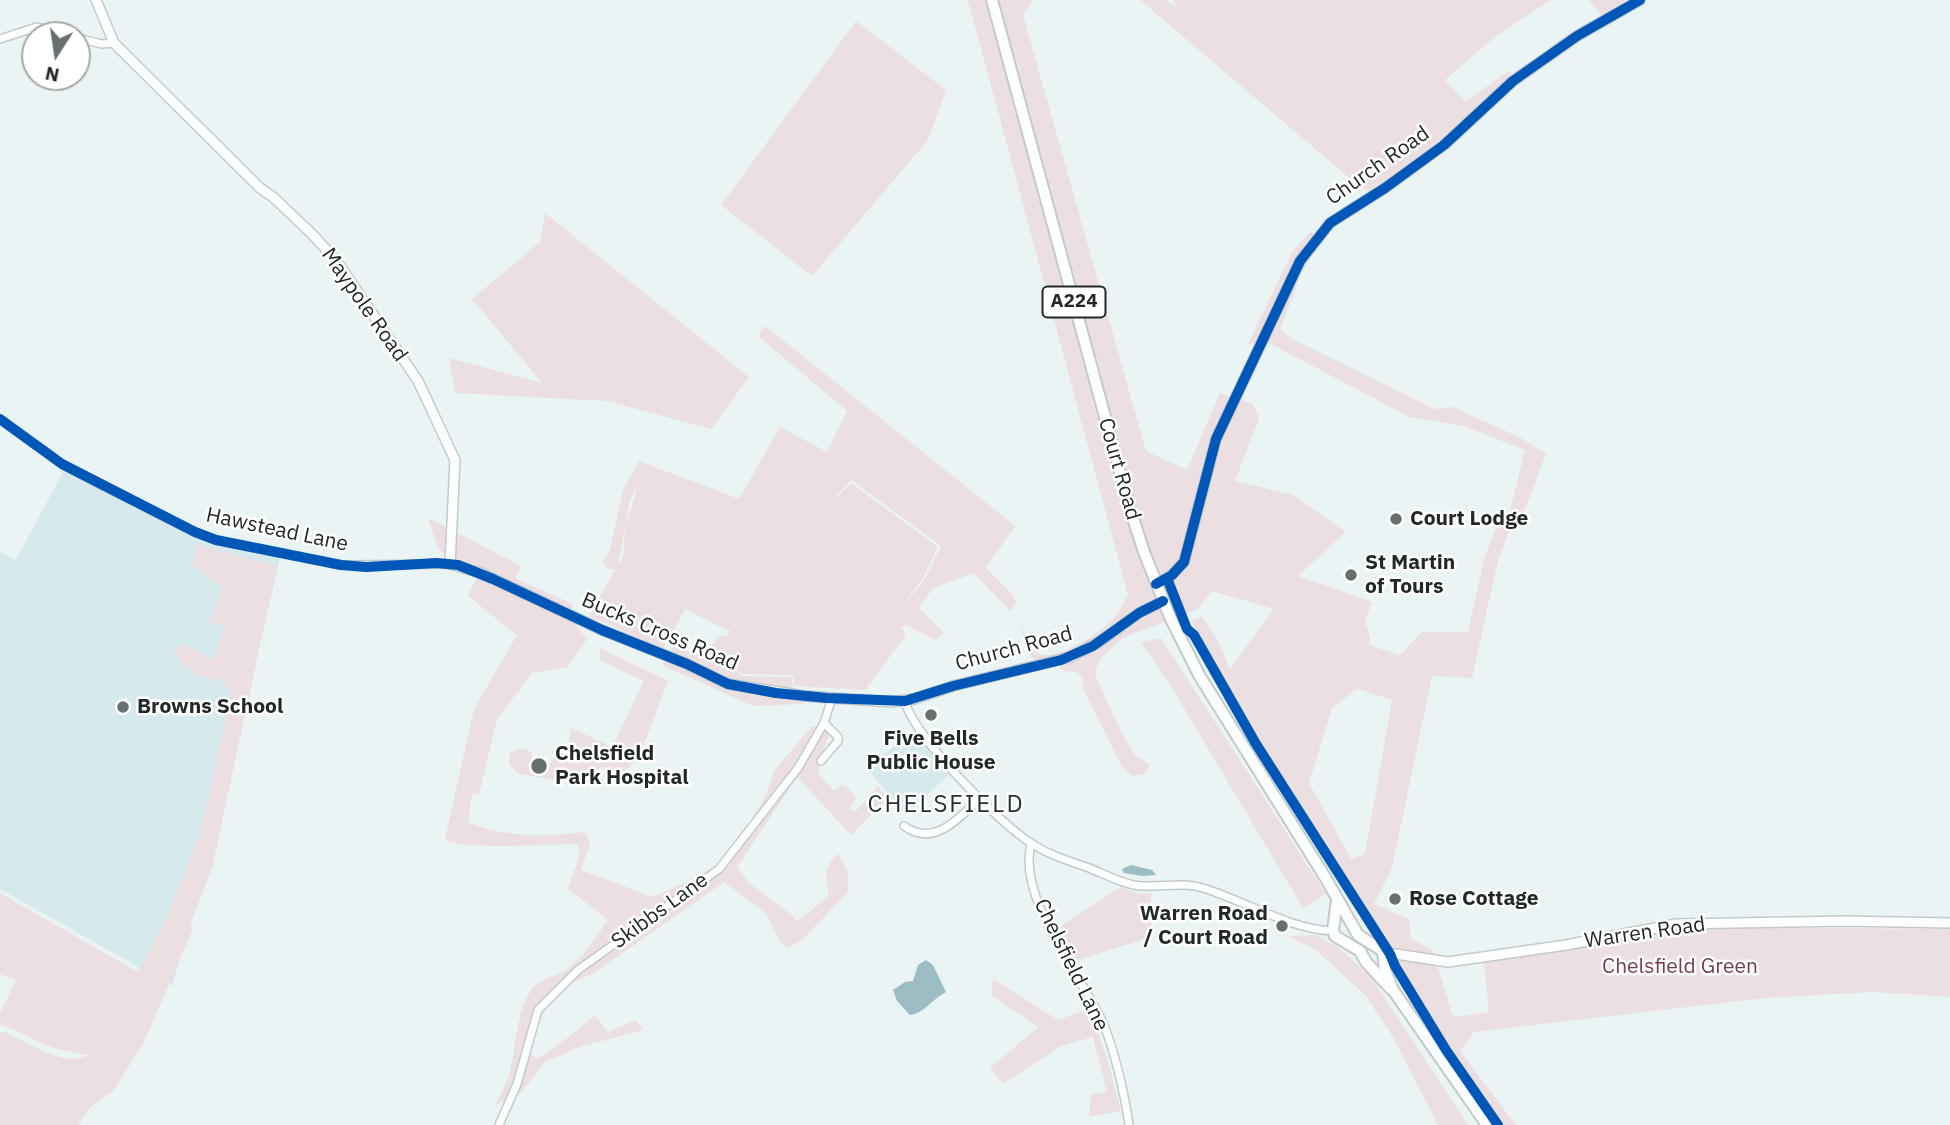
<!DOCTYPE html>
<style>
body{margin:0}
#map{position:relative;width:1950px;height:1125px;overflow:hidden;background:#eaf4f5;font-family:"IBM Plex Sans",sans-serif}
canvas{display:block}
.north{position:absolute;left:21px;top:21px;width:70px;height:70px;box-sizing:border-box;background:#fff;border:2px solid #a7a9a9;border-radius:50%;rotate:192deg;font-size:19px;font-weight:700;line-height:28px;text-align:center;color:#222829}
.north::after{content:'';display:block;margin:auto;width:24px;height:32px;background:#686f70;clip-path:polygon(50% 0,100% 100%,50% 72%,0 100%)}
</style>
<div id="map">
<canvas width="1950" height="1125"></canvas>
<div class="north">N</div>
</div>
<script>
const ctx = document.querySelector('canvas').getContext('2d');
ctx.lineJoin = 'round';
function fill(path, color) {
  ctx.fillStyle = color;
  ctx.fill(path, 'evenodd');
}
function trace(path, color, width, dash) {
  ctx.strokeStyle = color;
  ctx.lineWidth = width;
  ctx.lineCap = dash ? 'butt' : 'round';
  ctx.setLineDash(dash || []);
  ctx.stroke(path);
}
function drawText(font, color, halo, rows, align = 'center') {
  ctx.font = font + ' "IBM Plex Sans",sans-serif';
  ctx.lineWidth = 5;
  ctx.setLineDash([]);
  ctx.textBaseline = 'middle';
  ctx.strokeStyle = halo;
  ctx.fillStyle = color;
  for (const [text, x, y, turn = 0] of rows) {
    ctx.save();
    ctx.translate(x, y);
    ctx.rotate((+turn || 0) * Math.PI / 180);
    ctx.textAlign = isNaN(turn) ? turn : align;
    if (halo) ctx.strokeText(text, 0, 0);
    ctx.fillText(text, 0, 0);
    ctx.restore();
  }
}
const built = new Path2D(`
 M 64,470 L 188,534 L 219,546 L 280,558 L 212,853 L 172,986 L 0,889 L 0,552 L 16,560 Z
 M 914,730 L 950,774 L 905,815 L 867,768 L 871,762 L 897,745 Z`);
const green = new Path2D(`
 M 968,0 L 1033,0 L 1023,15 L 1146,451 L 1187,470 L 1220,393 L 1253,404 L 1259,418 L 1235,481 L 1293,495 L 1346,532 L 1298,576 L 1372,602 L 1365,622 L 1370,638 L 1369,645 L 1400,655 L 1422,632 L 1468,632 L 1484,559 L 1501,514 L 1509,515 L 1525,450 L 1464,426 L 1410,417 L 1267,342 L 1248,344 L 1292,252 L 1311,231 L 1320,240 L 1301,274 L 1280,330 L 1292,339 L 1435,409 L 1453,407 L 1521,438 L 1546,454 L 1522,517 L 1513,521 L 1498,560 L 1472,678 L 1432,676 L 1392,868 L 1374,904 L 1409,919 L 1411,939 L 1433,950 L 1453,1017 L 1489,1012 L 1484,962 L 1675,927 L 1950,929 L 1950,997 L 1874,992 L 1765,998 L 1474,1032 L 1460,1051 L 1516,1125 L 1502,1125 C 1454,1058 1406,990 1370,915 L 1232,698 L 1192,621 L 1202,617 L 1217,639 L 1230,669 L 1274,609 L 1212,591 L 1198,609 L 1123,638 L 1101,658 L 1096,668 L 1096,677 L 1123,736 L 1135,755 L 1150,765 L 1144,774 L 1132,776 L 1121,765 L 1083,688 L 1082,676 L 1074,671 L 1065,672 L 1056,663 L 1037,663 L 1029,654 L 1019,621 C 1023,630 1028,644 1035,651 C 1050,666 1097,634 1109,623 C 1118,615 1122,605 1128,595 ZM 1357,689 L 1392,700 L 1365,854 L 1351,859 L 1309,783 L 1332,708 Z
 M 1140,0 L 1165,0 L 1179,8 L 1172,0 L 1551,0 L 1497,35 L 1445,80 L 1465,102 L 1510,70 L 1511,76 L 1445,136 L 1372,193 L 1360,187 Z
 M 1589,0 L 1626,0 L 1602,16 Z
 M 856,21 L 946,90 L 928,140 L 812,276 L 721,205 Z
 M 545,213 L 749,377 L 711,429 L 607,401 L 455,393 L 449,358 L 542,383 L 472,299 L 540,242 Z
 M 765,326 L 1015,526 L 986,568 L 1013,595 L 1016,603 L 1010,611 L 974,573 L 933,588 L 919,608 L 944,633 L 935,640 L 906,625 L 901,628 L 906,635 L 865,690 L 794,686 L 793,675 L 743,674 L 728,664 L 742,676 L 791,677 L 793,687 L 804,704 L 753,706 L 662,665 L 673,647 L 705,656 L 718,637 L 728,635 L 743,608 L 729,631 L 685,609 L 669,639 L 625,619 L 667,640 L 663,649 L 589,616 L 615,570 L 606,568 L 603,561 L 610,550 L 623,490 L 639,461 L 739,499 L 780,427 L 827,452 L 847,411 L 758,336 ZM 851,480 L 941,546 L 925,579 L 893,619 L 923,578 L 938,547 L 851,483 L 820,514 ZM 639,483 L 625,528 L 623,557 L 618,565 L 630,500 Z
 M 428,518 L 521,566 L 515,578 L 573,604 L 569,617 L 587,639 L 568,667 L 532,673 L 497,719 L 479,795 L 472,794 L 468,822 C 504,838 547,837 585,832 L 590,844 L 581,870 L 653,897 L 728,863 L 765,796 L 774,771 L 812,726 L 830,732 L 819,761 L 819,775 L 834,791 L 842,785 L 849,789 L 856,799 L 849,810 L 855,812 L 878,786 L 888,798 L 851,835 L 797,777 L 737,867 L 749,883 L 794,917 L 796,922 L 829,896 C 826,877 824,867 838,853 L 848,873 L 848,892 L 802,940 L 788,948 L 780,942 L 766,913 L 724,882 L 594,973 L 565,986 L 541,1016 L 530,1052 L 537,1059 L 569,1037 L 595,1015 L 608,1032 L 636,1020 L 643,1030 L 583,1046 L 546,1061 L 519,1095 L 495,1105 C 499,1097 504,1089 507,1081 C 517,1052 514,1018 530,992 C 537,979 554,978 566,970 C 583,958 596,937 608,920 L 568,889 L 579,857 L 578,844 C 555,844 458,851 445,839 L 474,709 L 517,635 L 468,596 L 477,577 L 438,549 Z
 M 197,545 L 277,566 L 212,868 L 190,925 L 193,929 L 143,1044 L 113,1091 L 91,1107 L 78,1125 L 0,1125 L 0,1032 L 6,1032 C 31,1044 61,1067 89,1055 C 73,1052 56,1050 41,1043 C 26,1036 15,1029 0,1025 L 0,1013 L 16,980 L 0,974 L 0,893 L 138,972 L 165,921 L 200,834 L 231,696 L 222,680 C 199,678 189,672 174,653 L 179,646 L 184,644 L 212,660 L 221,640 L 224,626 L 209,621 L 223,589 L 192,564 Z
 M 1161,638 L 1326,894 L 1303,908 L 1169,683 L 1141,642 Z
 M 600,648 L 668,681 L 639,757 L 622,775 L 601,766 L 588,785 L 519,774 L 509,765 L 510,753 L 522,748 L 532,752 L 531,764 L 550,764 L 559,747 L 567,758 L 571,728 L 612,747 L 644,681 L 600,660 Z
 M 1121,887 L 1139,894 L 1151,893 L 1151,931 L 1145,939 L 1074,961 L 1056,929 Z
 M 1317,935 L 1339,948 L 1371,977 L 1468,1125 L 1438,1125 L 1393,1037 L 1365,995 L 1316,950 L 1287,936 Z
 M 993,979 L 1058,1020 L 1090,1008 L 1108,1062 L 1121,1111 L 1089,1117 L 1091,1095 L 1107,1092 L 1093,1037 L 1061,1046 L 1003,1084 L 990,1068 L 1038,1027 L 991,995 Z`);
const water = new Path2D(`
 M 1131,865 L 1152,870 L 1156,875 L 1142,876 L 1124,873 L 1122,869 Z
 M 926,960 L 933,965 L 946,992 C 932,999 925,1013 910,1015 L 897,1001 L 893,990 L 905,982 L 913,981 L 918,965 Z`);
const minor = new Path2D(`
 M 77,38 L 102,44 L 114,43
 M 0,39 L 37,27 L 62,35
 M 0,419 L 62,464 L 101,485 L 195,532 L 216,540 L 341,565 L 450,564
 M 905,701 C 913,736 1000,824 1031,843 C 1048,855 1070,861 1089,868 C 1104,874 1119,882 1134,885 C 1157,889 1181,881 1203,888 C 1246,901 1288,929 1333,931
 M 821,761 L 838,741 L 838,737 L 824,723
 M 904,826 C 934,848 959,818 980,798
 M 1031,844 C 1017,898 1080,974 1102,1021 C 1114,1047 1125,1096 1129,1125
 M 499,1125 L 517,1084 L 538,1010 L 578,970 L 719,869 L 798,768 L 824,723 L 832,698`);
const tertiary = new Path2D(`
 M 96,0 L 114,43 L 260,188 L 273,197 L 312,234 L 336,260 L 418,381 L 455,460 L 450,564 L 481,573 L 602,630 L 687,664 L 728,684 L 805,696 L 892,702 L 914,699 L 953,686 L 1071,657 L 1102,640 L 1139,613 L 1163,601
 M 1156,584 L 1172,575 L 1184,562 L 1216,439 L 1300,261 L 1330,223 L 1385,188 L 1444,145 L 1513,81 L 1577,36 L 1640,0
 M 1385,954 L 1396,954 L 1448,962 L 1566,945 L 1676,924 L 1846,921 L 1950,923`);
const primary = new Path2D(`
 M 992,0 L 1130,509 L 1144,552 L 1170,617 L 1199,675 L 1325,877 L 1358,935 L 1383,951 L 1385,970 L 1393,990 L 1487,1125
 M 1337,900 L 1333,930 L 1335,936 L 1360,951 L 1366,962 L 1391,989`);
const cycleway = new Path2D(`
 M 0,419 L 62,464 L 195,532 L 216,540 L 341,565 L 366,567 L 437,563 L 458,565 L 493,579 L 602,630 L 687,664 L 728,684 L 776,693 L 827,698 L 905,701 L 953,686 L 1061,660 L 1093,646 L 1139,613 L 1163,601
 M 1167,578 L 1187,629 L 1194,635 L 1256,744 L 1390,954 L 1395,966 L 1446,1050 L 1498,1125
 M 1156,584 L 1172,575 L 1184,562 L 1216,439 L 1300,261 L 1330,223 L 1385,188 L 1444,145 L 1513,81 L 1577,36 L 1640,0`);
const markers = [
 [1396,519,7,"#686f70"],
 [1351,575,7,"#686f70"],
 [123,707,7,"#686f70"],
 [931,715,7,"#686f70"],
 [539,766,9,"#686f70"],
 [1395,899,7,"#686f70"],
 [1282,926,7,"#686f70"]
];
const shields = [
 [1074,302,63]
];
const shieldNames = [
 ["A224",1074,302]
];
const streetNames = [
 ["Church Road",1378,166,-35],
 ["Maypole Road",364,305,55],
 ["Court Road",1119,469,74],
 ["Hawstead Lane",277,530,12],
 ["Bucks Cross Road",660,632,23],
 ["Church Road",1014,649,-15],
 ["Skibbs Lane",660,911,-36],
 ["Warren Road",1645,933,-8],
 ["Chelsfield Lane",1071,965,64]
];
const poiNames = [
 ["Court Lodge",1410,519],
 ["St Martin",1365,563],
 ["of Tours",1365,587],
 ["Browns School",137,707],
 ["Five Bells",931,739,"center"],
 ["Public House",931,763,"center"],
 ["Chelsfield",555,754],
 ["Park Hospital",555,778],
 ["Rose Cottage",1409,899],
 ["Warren Road",1268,914,"right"],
 ["/ Court Road",1268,938,"right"]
];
const parkNames = [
 ["Chelsfield Green",1680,967]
];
const quarterNames = [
 ["CHELSFIELD",946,805]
];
fill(built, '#d6e9ed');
fill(green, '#ebdfe2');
fill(water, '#9cbdc4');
trace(minor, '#c3cacc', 10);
trace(tertiary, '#c3cacc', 12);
trace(primary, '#c3cacc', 14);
trace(minor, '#fcfdfe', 7);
trace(tertiary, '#fcfdfe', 9);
trace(primary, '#fcfdfe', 10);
trace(cycleway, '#0057b8', 10);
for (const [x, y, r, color] of markers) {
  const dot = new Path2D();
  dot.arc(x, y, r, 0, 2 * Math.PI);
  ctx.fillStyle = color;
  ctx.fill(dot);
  trace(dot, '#fff', 2.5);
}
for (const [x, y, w] of shields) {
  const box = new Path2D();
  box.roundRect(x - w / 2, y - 15.5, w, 31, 5);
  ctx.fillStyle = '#fff';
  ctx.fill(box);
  trace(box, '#222829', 2);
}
drawText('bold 19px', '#222829', null, shieldNames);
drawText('21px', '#222829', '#fff', streetNames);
drawText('bold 21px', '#222829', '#fff', poiNames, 'left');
drawText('21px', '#763e48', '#fff', parkNames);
ctx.letterSpacing = '2px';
drawText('24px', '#233033', '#fff', quarterNames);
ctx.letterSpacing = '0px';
</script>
